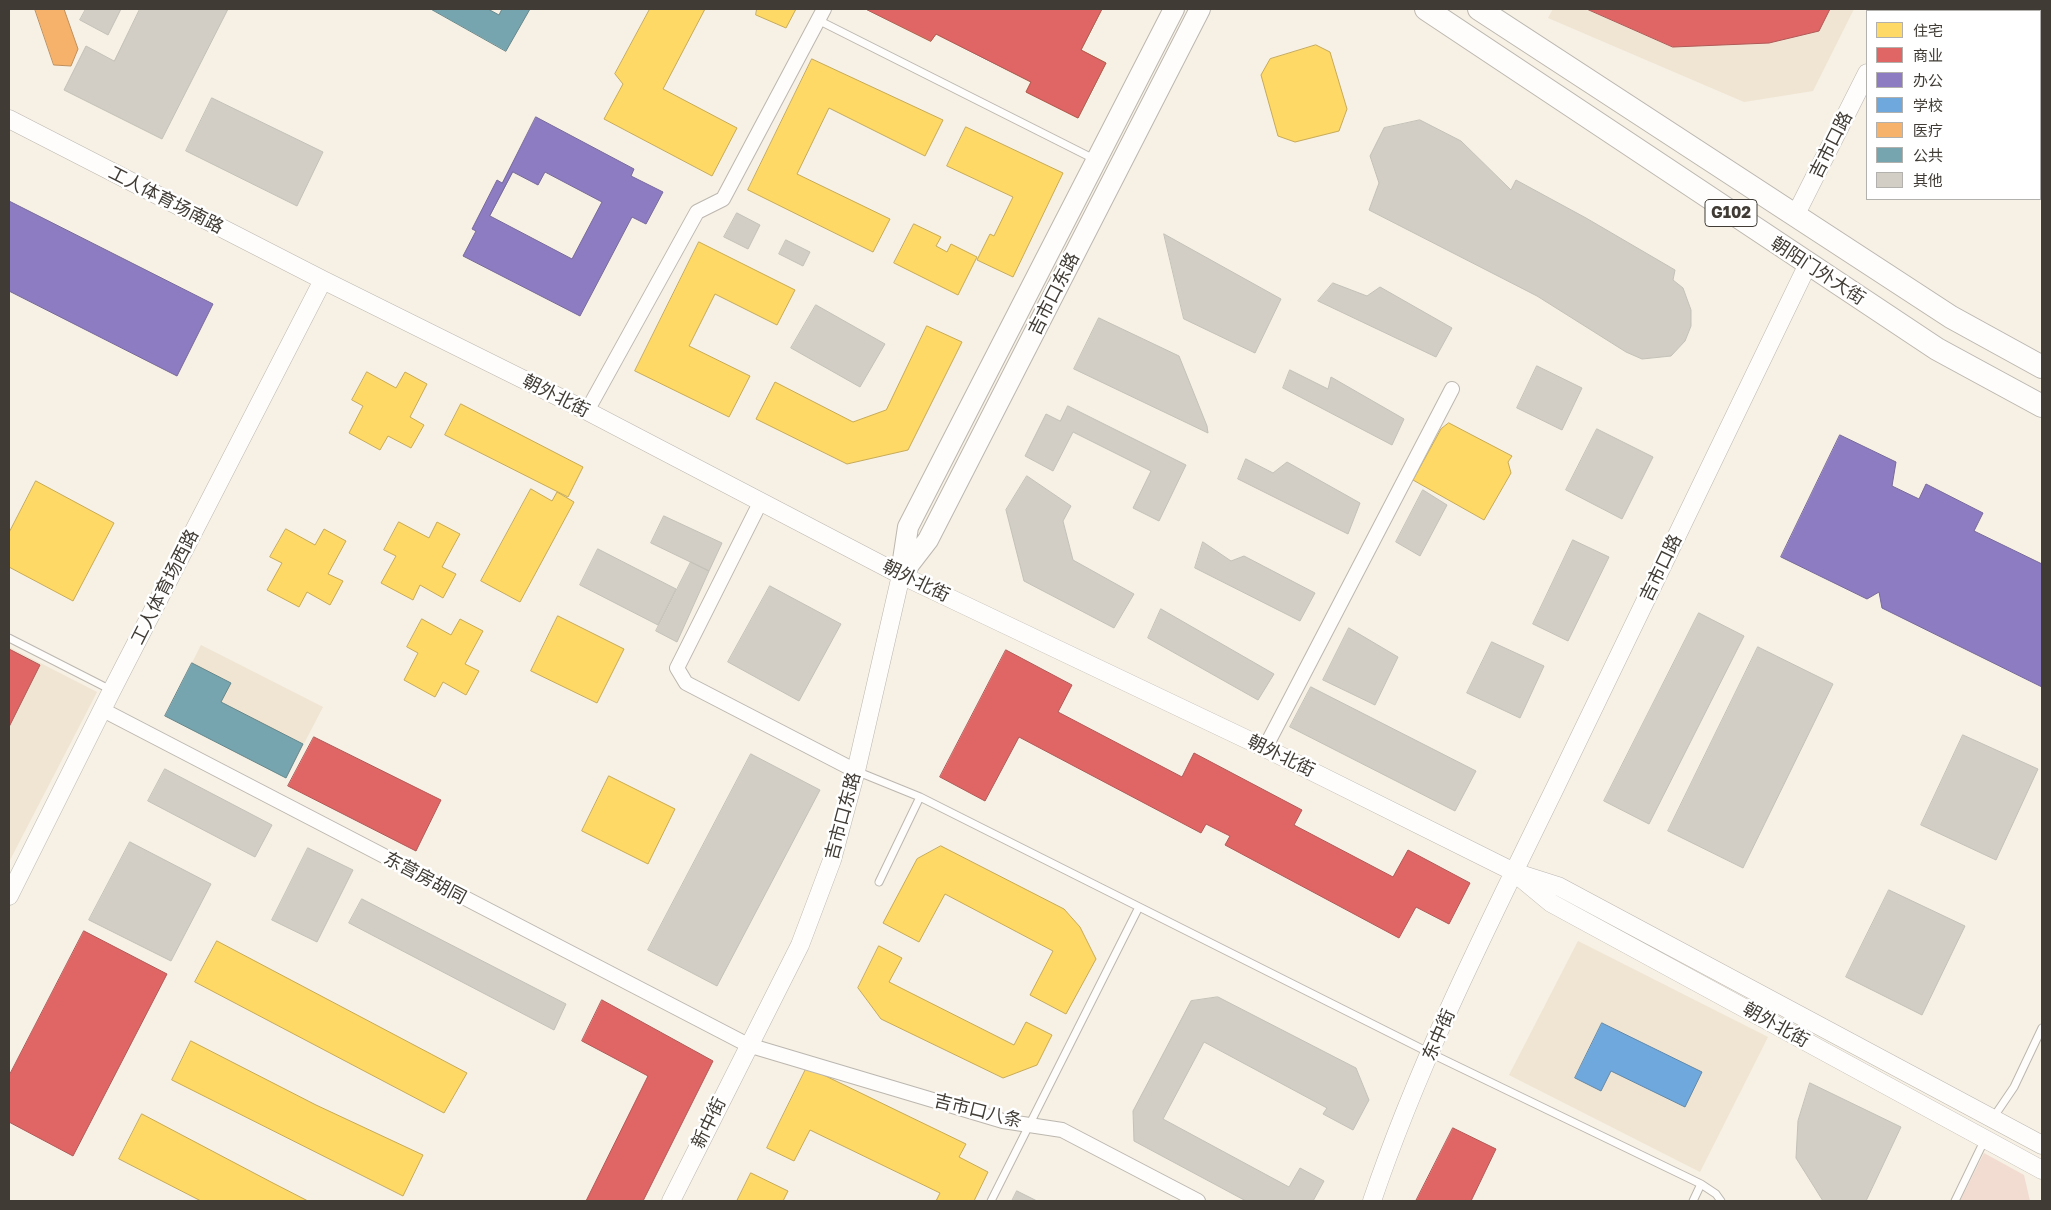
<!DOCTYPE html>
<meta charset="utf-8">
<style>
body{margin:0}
#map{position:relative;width:2051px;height:1210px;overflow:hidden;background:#f6f0e5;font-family:"Golos Text","Noto Sans SC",sans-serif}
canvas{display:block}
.frame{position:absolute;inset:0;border:10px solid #403c35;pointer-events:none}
.legend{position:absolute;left:1866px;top:10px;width:175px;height:190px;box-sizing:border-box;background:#fff;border:1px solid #b3b1ae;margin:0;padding:6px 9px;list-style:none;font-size:15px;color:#403c35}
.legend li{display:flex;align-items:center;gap:10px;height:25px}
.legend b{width:25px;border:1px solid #b3b1ae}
</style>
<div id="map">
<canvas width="2051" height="1210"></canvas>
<div class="frame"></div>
<ul class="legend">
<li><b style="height:14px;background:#ffd966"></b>住宅</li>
<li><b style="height:14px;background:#e06666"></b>商业</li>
<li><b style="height:14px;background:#8e7cc3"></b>办公</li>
<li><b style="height:14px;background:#6fa8dc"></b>学校</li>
<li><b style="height:14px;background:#f6b26b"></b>医疗</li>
<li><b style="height:14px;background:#76a5af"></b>公共</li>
<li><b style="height:14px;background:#d2cec6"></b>其他</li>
</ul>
</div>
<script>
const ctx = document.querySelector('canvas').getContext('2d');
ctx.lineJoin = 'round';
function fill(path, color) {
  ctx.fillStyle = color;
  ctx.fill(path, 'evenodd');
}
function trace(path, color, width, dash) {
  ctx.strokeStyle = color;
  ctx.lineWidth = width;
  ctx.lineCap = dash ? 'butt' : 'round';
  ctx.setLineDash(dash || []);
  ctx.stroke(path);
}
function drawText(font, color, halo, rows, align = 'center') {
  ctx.font = font + ' "Golos Text","Noto Sans SC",sans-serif';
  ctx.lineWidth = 5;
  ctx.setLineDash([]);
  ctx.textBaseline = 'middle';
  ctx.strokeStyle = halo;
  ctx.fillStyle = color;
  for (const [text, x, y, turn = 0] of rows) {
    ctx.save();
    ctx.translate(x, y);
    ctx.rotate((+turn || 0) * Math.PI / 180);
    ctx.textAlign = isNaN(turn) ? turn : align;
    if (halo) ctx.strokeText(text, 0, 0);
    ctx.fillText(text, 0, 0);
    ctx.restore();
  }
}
const built = new Path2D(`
 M 1553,9 L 1854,9 L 1813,91 L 1744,102 L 1548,18 Z
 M 201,645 L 323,707 L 286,778 L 165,716 Z
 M 9,647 L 97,692 L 9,862 Z
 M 1578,941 L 1768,1037 L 1700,1172 L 1509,1075 Z`);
const green = new Path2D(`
 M 1984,1153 L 2024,1175 L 2030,1201 L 1960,1201 Z`);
const homes = new Path2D(`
 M 650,9 L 705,9 L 663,89 L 737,128 L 712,176 L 604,119 L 623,84 L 615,74 Z
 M 757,9 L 796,9 L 786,28 L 756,15 Z
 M 866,9 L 1015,9 L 1051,30 L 1064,9 L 1102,9 L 1081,50 L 1106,63 L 1078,118 L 1026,92 L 1031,82 L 936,34 L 931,41 Z
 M 1316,45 L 1330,52 L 1347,109 L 1339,131 L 1295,142 L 1278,136 L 1261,75 L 1270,59 Z
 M 812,59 L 943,120 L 925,156 L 829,108 L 797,174 L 890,219 L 873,252 L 748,190 Z
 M 966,127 L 1063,173 L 1013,277 L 977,260 L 990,234 L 994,236 L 1013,197 L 947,166 Z
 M 914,224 L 941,237 L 936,246 L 947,252 L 951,244 L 977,257 L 958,295 L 894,263 Z
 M 699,242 L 795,290 L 777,325 L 715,294 L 689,346 L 750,376 L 729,417 L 635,371 Z
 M 93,249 L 145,275 L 114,338 L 62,310 Z
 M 927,326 L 962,342 L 908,450 L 847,464 L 756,419 L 775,382 L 853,422 L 886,410 Z
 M 367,372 L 396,388 L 405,372 L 427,384 L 410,417 L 424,425 L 411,448 L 388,436 L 380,450 L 349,433 L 363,406 L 352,400 Z
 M 461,404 L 583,467 L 568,497 L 445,435 Z
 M 1449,423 L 1512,456 L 1508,462 L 1511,473 L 1484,520 L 1413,480 L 1441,429 Z
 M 36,481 L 114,523 L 73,601 L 9,567 L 9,533 Z
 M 531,489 L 552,501 L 557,492 L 574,502 L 520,602 L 481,581 Z
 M 399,522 L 429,538 L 437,522 L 460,534 L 442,567 L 456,574 L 443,598 L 420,585 L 413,600 L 381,583 L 396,556 L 384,550 Z
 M 286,529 L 315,545 L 324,529 L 346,541 L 328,574 L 343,581 L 330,605 L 307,592 L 299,607 L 267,590 L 282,563 L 270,557 Z
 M 558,616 L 624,649 L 597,703 L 531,671 Z
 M 422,619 L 451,635 L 460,619 L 483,631 L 465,664 L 479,671 L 466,695 L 443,682 L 435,697 L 404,680 L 418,653 L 407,647 Z
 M 609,776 L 675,809 L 648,864 L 582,831 Z
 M 941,846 L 1064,909 L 1080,927 L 1096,959 L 1066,1014 L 1030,995 L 1053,951 L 945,894 L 919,942 L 883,923 L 917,859 Z
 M 217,941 L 467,1073 L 444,1113 L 195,982 Z
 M 879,946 L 902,958 L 889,982 L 1014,1045 L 1026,1022 L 1052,1035 L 1037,1065 L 1003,1078 L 881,1019 L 858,988 Z
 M 191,1041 L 316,1105 L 423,1155 L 403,1196 L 172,1080 Z
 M 807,1067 L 966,1144 L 959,1157 L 988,1172 L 974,1201 L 936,1201 L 940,1193 L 810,1130 L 794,1161 L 767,1148 Z
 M 142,1114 L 271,1182 L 308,1201 L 201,1201 L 119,1159 Z
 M 751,1173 L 788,1191 L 783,1201 L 737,1201 Z`);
const shops = new Path2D(`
 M 866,9 L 1102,9 L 1081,50 L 1106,63 L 1078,118 L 1026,92 L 1031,82 L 936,34 L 931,41 Z
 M 1587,9 L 1830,9 L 1819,31 L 1769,43 L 1673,47 Z
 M 9,649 L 40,665 L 9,727 Z
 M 1006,650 L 1072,685 L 1058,712 L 1182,777 L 1194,753 L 1302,810 L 1294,825 L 1393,877 L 1408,850 L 1470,883 L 1449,924 L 1416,907 L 1399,938 L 1225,845 L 1230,836 L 1206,824 L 1201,833 L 1019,737 L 985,801 L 940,777 Z
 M 314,737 L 441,800 L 416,851 L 288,786 Z
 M 84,931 L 167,974 L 73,1156 L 9,1122 L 9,1076 Z
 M 602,1000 L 713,1061 L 643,1201 L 586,1201 L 648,1076 L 582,1041 Z
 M 1453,1128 L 1496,1149 L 1471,1201 L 1416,1201 Z`);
const offices = new Path2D(`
 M 536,117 L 634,169 L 631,176 L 663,192 L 646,224 L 632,217 L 580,316 L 463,256 L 476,231 L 472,229 L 497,180 L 502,183 ZM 513,172 L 538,185 L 545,172 L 602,202 L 572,259 L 490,216 Z
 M 9,201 L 213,304 L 177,376 L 9,291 Z
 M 1840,435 L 1896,462 L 1892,486 L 1919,499 L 1926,484 L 1983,513 L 1974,531 L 2042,564 L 2042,687 L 1882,608 L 1879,592 L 1867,599 L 1781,557 Z`);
const schools = new Path2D(`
 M 1602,1023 L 1702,1072 L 1685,1107 L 1611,1071 L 1601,1091 L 1575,1078 Z`);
const health = new Path2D(`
 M 35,9 L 64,9 L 78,49 L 71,66 L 54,65 Z`);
const public = new Path2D(`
 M 431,9 L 488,9 L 499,15 L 502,9 L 530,9 L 506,51 Z
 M 1983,9 L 2021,9 L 2020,11 L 1982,11 Z
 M 2040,119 L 2042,120 L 2042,155 L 2040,154 Z
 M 192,663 L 231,683 L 221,702 L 303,744 L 286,778 L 165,716 Z`);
const building = new Path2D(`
 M 86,9 L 121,9 L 108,35 L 80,20 Z
 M 140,9 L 228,9 L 162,139 L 64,90 L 86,46 L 114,61 Z
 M 212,98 L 323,152 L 297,206 L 186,151 Z
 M 1420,120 L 1461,141 L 1511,190 L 1516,180 L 1586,218 L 1675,270 L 1673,280 L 1683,288 L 1691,310 L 1691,326 L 1685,341 L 1671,356 L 1642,359 L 1626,352 L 1537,296 L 1369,210 L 1379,183 L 1370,156 L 1384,128 Z
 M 737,213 L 760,225 L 748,249 L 724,237 Z
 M 1164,234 L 1281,299 L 1255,353 L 1184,319 Z
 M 786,240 L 810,252 L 803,266 L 779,254 Z
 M 1333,283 L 1367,296 L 1380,287 L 1452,328 L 1436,357 L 1318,301 Z
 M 816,305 L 885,344 L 860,387 L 791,348 Z
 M 1099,318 L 1179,356 L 1207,426 L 1208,433 L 1074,369 Z
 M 1537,366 L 1582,388 L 1562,430 L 1517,408 Z
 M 1290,370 L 1328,389 L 1331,377 L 1404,419 L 1392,445 L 1283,388 Z
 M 1068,406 L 1186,465 L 1159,521 L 1133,508 L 1151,471 L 1073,432 L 1053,471 L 1025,456 L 1046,414 L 1060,421 Z
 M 1597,429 L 1653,457 L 1622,519 L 1566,490 Z
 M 1246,459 L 1273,473 L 1287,462 L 1360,503 L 1348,534 L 1238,479 Z
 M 1027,476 L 1071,506 L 1063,521 L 1073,560 L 1134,594 L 1114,628 L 1024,581 L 1006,510 Z
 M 1423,490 L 1447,505 L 1420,556 L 1396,542 Z
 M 664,516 L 722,543 L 709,571 L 651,543 Z
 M 1573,540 L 1609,557 L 1568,641 L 1533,624 Z
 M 1203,542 L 1231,561 L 1244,556 L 1315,593 L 1300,621 L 1195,568 Z
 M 598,549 L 676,589 L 658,625 L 580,585 Z
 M 691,562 L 709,571 L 677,642 L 656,631 Z
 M 770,586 L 841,624 L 799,701 L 728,662 Z
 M 1161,609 L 1274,674 L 1258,700 L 1148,638 Z
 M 1699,613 L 1744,636 L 1649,824 L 1604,801 Z
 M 1349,628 L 1398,657 L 1375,705 L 1323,680 Z
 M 1492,642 L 1544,666 L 1520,718 L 1467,693 Z
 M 1758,647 L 1833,684 L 1743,868 L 1668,831 Z
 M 1311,687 L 1476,771 L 1455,811 L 1290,727 Z
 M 1963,735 L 2038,769 L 1996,860 L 1921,825 Z
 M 751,754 L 820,790 L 717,986 L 648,950 Z
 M 165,769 L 272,825 L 255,857 L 148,801 Z
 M 130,842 L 211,884 L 171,961 L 89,920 Z
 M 308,848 L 353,870 L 317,942 L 272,920 Z
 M 1889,890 L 1965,926 L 1922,1015 L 1846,977 Z
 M 362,899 L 566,1004 L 554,1030 L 349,923 Z
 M 1218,997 L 1356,1068 L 1369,1100 L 1353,1130 L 1323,1114 L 1327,1108 L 1204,1042 L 1163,1119 L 1289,1187 L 1300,1168 L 1324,1181 L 1313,1201 L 1246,1201 L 1134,1141 L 1133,1111 L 1191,1001 Z
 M 1810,1083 L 1901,1127 L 1866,1201 L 1823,1201 L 1796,1158 L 1798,1121 Z
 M 1017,1191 L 1037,1201 L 1012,1201 Z`);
const service = new Path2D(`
 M 818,20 L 1096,160
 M 9,638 L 111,690
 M 856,771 L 920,797 L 1430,1053 L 1701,1184 L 1716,1194 L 1721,1201
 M 879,882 L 920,797
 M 1993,1118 L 2014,1087 L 2042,1028
 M 991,1201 L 1139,907
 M 1693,1201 L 1701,1184
 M 1955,1201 L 1985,1139`);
const minor = new Path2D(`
 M 587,411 L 697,212 L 723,199 L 824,9
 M 760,503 L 677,668 L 686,683 L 856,771
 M 103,710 L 748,1045 L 1003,1121 L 1062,1130 L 1198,1201
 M 1265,748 L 1452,389`);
const tertiary = new Path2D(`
 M 1899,11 L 1900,9
 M 9,119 L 323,280 L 587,411 L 901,575 L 1265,748 L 1514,872 L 1558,886 L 2042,1145
 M 1795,216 L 1867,73
 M 1522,879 L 1551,903 L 2042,1170
 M 9,896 L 112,690 L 323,280
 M 671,1201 L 800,945 L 832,860 L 856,771 L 901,575
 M 1372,1201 C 1420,1059 1489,923 1555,788 C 1639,613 1724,439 1808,264`);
const secondary = new Path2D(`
 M 901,573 L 908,527 L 1174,9
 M 901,575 L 928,540 L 1200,9`);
const trunk = new Path2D(`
 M 1426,9 L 1937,349 L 2042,406
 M 1479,9 L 1951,317 L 2042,367`);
const shields = [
 [1731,213,52]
];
const shieldNames = [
 ["G102",1731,213]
];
const streetNames = [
 ["吉市口路",1831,145,-63],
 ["工人体育场南路",166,200,27],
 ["朝阳门外大街",1818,271,33],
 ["吉市口东路",1054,294,-63],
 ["朝外北街",556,396,27],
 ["吉市口路",1661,568,-64],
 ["朝外北街",916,581,26],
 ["工人体育场西路",165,587,-63],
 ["朝外北街",1281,756,26],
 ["吉市口东路",843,816,-75],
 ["东营房胡同",425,878,28],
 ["朝外北街",1776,1025,29],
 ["东中街",1439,1035,-66],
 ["吉市口八条",978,1111,14],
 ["新中街",709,1123,-64]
];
fill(built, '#f0e5d2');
fill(green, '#f2dcd1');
fill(homes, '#ffd966');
trace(homes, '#c6aa57', 1);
fill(shops, '#e06666');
trace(shops, '#b05957', 1);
fill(offices, '#8e7cc3');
trace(offices, '#776998', 1);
fill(schools, '#6fa8dc');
trace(schools, '#6188aa', 1);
fill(health, '#f6b26b');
trace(health, '#bf8f5b', 1);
fill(public, '#76a5af');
trace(public, '#66868a', 1);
fill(building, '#d2cec6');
trace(building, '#c3c1b8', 1);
trace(service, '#bcb7af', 9);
trace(minor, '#bcb7af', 16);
trace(tertiary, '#bcb7af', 19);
trace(secondary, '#bcb7af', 22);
trace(trunk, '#bcb7af', 24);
trace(service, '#fefdfb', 7);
trace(minor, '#fefdfb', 14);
trace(tertiary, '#fefdfb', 18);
trace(secondary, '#fefdfb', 20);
trace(trunk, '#fefdfb', 22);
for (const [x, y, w] of shields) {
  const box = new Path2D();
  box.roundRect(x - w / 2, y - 13.5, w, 27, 4);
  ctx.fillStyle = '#fff';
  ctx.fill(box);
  trace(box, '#403c35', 1);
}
drawText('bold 16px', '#403c35', null, shieldNames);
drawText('18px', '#403c35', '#fff', streetNames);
</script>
